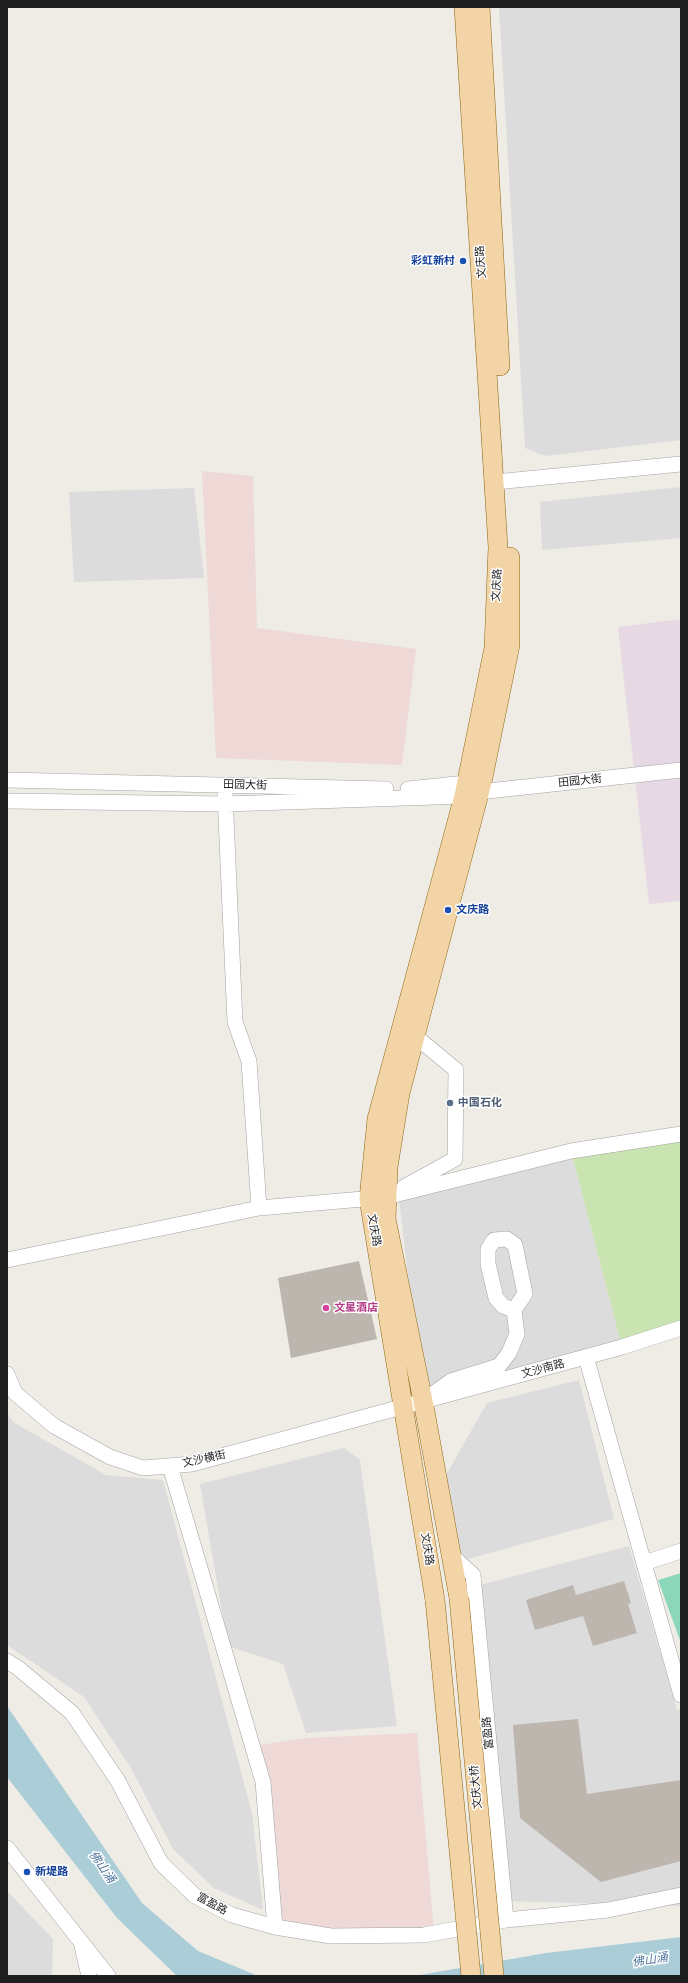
<!DOCTYPE html>
<meta charset="utf-8">
<style>
body{margin:0}
#map{position:relative;width:688px;height:1983px;overflow:hidden;background:#efece6;font-family:Montserrat,sans-serif}
canvas{display:block}
.frame{position:absolute;inset:0;border:8px solid #1f1f1f;pointer-events:none}
</style>
<div id="map">
<canvas width="688" height="1983"></canvas>
<div class="frame"></div>
</div>
<script>
const ctx = document.querySelector('canvas').getContext('2d');
ctx.lineJoin = 'round';
function fill(path, color) {
  ctx.fillStyle = color;
  ctx.fill(path, 'evenodd');
}
function trace(path, color, width, dash) {
  ctx.strokeStyle = color;
  ctx.lineWidth = width;
  ctx.lineCap = dash ? 'butt' : 'round';
  ctx.setLineDash(dash || []);
  ctx.stroke(path);
}
function drawText(font, color, halo, rows, align = 'center') {
  ctx.font = font + ' Montserrat,"Noto Sans SC",sans-serif';
  ctx.lineWidth = 3;
  ctx.setLineDash([]);
  ctx.textBaseline = 'middle';
  ctx.strokeStyle = halo;
  ctx.fillStyle = color;
  for (const [text, x, y, turn = 0] of rows) {
    ctx.save();
    ctx.translate(x, y);
    ctx.rotate((+turn || 0) * Math.PI / 180);
    ctx.textAlign = isNaN(turn) ? turn : align;
    if (halo) ctx.strokeText(text, 0, 0);
    ctx.fillText(text, 0, 0);
    ctx.restore();
  }
}
const residential = new Path2D(`
 M 499,7 L 681,7 L 681,440 L 545,456 L 525,448 Z
 M 681,487 L 681,538 L 542,550 L 540,502 Z
 M 194,488 L 204,578 L 74,582 L 69,492 Z
 M 571,1151 L 622,1347 L 423,1401 L 399,1200 Z
 M 579,1380 L 614,1519 L 461,1561 L 442,1482 L 487,1403 Z
 M 7,1412 L 13,1422 L 106,1475 L 163,1480 L 252,1813 L 263,1910 L 214,1888 L 173,1849 L 131,1768 L 84,1697 L 7,1645 Z
 M 344,1448 L 360,1460 L 397,1726 L 306,1733 L 283,1664 L 228,1646 L 200,1484 Z
 M 629,1546 L 677,1710 L 681,1710 L 681,1906 L 505,1901 L 472,1587 Z
 M 7,1891 L 53,1939 L 52,1976 L 7,1976 Z`);
const commercial = new Path2D(`
 M 202,471 L 253,476 L 257,628 L 416,649 L 402,765 L 216,758 Z
 M 417,1733 L 434,1933 L 275,1927 L 252,1746 L 307,1738 Z`);
const industrial = new Path2D(`
 M 681,619 L 681,901 L 649,904 L 618,627 Z`);
const grass = new Path2D(`
 M 681,1140 L 681,1328 L 622,1347 L 571,1151 Z`);
const pitch = new Path2D(`
 M 681,1573 L 681,1643 L 658,1580 Z`);
const water = new Path2D(`
 M 7,1706 L 142,1903 L 198,1951 L 258,1976 L 177,1976 L 117,1918 L 7,1777 Z
 M 681,1937 L 681,1976 L 414,1976 L 546,1953 Z`);
const building = new Path2D(`
 M 359,1261 L 377,1339 L 291,1358 L 278,1278 Z
 M 624,1581 L 631,1603 L 628,1604 L 637,1633 L 593,1646 L 583,1616 L 535,1630 L 526,1600 L 573,1585 L 576,1595 Z
 M 578,1719 L 587,1794 L 681,1780 L 681,1861 L 601,1882 L 520,1818 L 513,1725 Z`);
const minor = new Path2D(`
 M 495,482 L 681,464
 M 7,780 L 386,789
 M 408,789 L 466,783 L 475,789
 M 225,794 L 235,1022 L 249,1061 L 259,1208
 M 7,801 L 226,804 L 464,796 L 479,792 L 681,770
 M 404,1187 L 455,1159 L 456,1070 L 415,1036
 M 507,1239 L 515,1245 L 525,1294 L 514,1310 L 503,1306 L 496,1298 L 488,1264 L 488,1249 L 494,1240 Z
 M 7,1260 L 259,1208 L 386,1197 L 571,1151 L 681,1134
 M 586,1357 L 681,1695
 M 7,1374 L 15,1393 L 54,1426 L 110,1457 L 143,1468 L 192,1464 L 622,1347 L 681,1328
 M 430,1396 L 451,1381 L 499,1366 L 509,1353 L 517,1334 L 514,1310
 M 170,1466 L 263,1782 L 275,1927
 M 644,1563 L 681,1551
 M 7,1661 L 18,1668 L 72,1713 L 118,1781 L 161,1863 L 195,1896 L 232,1915 L 275,1927 L 331,1936 L 424,1935 L 506,1920 L 473,1575 L 451,1555
 M 7,1848 L 108,1976
 M 506,1920 L 608,1910 L 681,1895
 M 82,1946 L 89,1976`);
const major = new Path2D(`
 M 480,7 L 500,366
 M 459,1598 L 423,1401 L 386,1219 L 388,1167 L 400,1093 L 482,782 L 510,645 L 510,557
 M 435,1600 L 369,1199 L 377,1119 L 464,796 L 494,648 L 498,547 L 464,7`);
const majorBridge = new Path2D(`
 M 459,1598 L 494,1976
 M 435,1600 L 471,1976`);
const markers = [
 [463,261,4,"#1a4fb4"],
 [448,910,4,"#1a4fb4"],
 [450,1103,4,"#5c6f8a"],
 [326,1308,4,"#d1479c"],
 [27,1872,4,"#1a4fb4"]
];
const transitNames = [
 ["彩虹新村",455,261,"right"],
 ["文庆路",456,910],
 ["新堤路",35,1872]
];
const streetNames = [
 ["文庆路",481,262,-94],
 ["文庆路",497,585,-87],
 ["田园大街",580,781,-6],
 ["田园大街",245,785,2],
 ["文庆路",374,1230,80],
 ["文沙南路",543,1369,-15],
 ["文沙横街",204,1459,-12],
 ["文庆路",427,1549,81],
 ["富盈路",488,1733,-96],
 ["文庆大桥",476,1787,-95],
 ["富盈路",212,1904,28]
];
const serviceNames = [
 ["中国石化",458,1103]
];
const hotelNames = [
 ["文星酒店",334,1308]
];
const waterNames = [
 ["佛山涌",102,1867,55],
 ["佛山涌",650,1960,-9]
];
fill(residential, '#dddcdc');
fill(commercial, '#eed9d7');
fill(industrial, '#e7d9e4');
fill(grass, '#c9e4b1');
fill(pitch, '#8cd7bb');
fill(water, '#abcdd8');
fill(building, '#bcb6af');
trace(minor, '#a3a3a3', 16);
trace(major, '#8c650e', 20);
trace(minor, '#fff', 15);
trace(major, '#f3d4a7', 19);
trace(majorBridge, '#8c650e', 20, []);
trace(majorBridge, '#f3d4a7', 19);
for (const [x, y, r, color] of markers) {
  const dot = new Path2D();
  dot.arc(x, y, r, 0, 2 * Math.PI);
  ctx.fillStyle = color;
  ctx.fill(dot);
  trace(dot, '#fff', 1.5);
}
drawText('bold 11px', '#164399', '#fff', transitNames, 'left');
drawText('11px', '#1f1f1f', '#fff', streetNames);
drawText('bold 11px', '#4e5e75', '#fff', serviceNames, 'left');
drawText('bold 11px', '#b23c85', '#fff', hotelNames, 'left');
drawText('italic 12px', '#51769f', '#fff', waterNames);
</script>
